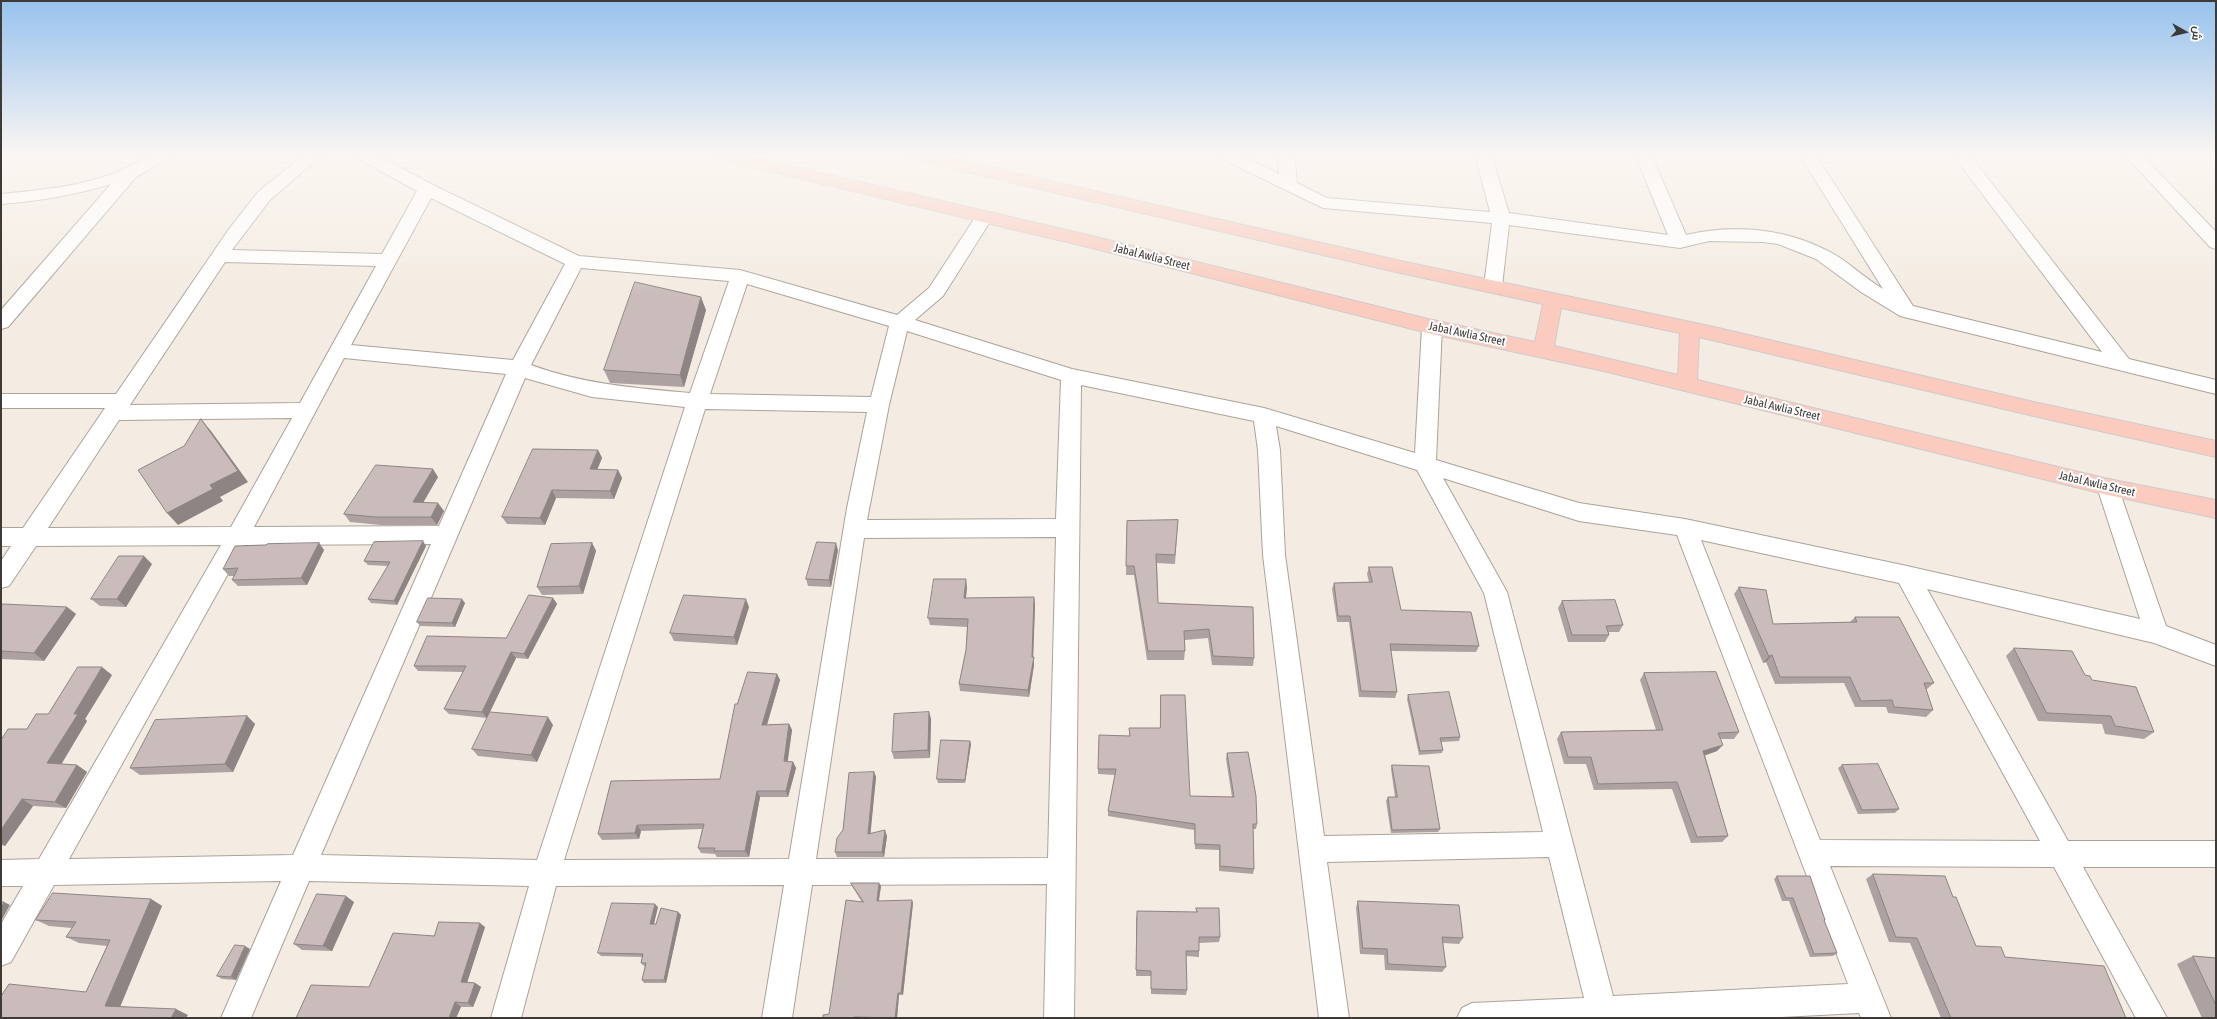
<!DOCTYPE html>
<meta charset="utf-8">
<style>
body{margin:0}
#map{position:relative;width:2217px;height:1019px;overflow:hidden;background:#f4ece2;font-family:"Asap Condensed",Cairo,sans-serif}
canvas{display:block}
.frame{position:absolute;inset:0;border:2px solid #3e3b37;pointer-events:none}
.north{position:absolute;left:2165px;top:12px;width:40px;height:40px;-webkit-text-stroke:3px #fff;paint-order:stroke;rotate:98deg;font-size:11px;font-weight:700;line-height:16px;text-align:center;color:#3e3b37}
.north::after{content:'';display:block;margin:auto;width:14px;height:18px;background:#3e3b37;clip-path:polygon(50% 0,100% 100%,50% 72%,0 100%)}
</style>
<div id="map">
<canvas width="2217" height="1019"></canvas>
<div class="frame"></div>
<div class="north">ش</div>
</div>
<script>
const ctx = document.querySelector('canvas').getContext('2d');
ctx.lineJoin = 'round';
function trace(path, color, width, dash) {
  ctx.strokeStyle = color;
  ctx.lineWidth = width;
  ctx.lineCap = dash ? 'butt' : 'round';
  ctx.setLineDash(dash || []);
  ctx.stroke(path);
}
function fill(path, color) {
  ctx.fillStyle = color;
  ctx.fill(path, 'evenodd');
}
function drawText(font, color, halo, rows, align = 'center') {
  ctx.font = font + ' "Asap Condensed",sans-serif';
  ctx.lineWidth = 4;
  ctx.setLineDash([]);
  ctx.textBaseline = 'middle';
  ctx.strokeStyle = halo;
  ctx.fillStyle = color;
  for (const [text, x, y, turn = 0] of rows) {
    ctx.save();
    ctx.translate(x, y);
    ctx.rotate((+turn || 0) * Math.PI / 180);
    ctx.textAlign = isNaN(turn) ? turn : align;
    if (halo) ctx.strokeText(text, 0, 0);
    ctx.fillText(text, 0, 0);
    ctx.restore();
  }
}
const minor = new Path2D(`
 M 151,154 L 171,154 L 169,158 L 136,177 L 8,327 L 1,329 L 1,310 L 111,184 C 75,195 39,201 1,204 L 1,194 C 42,190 87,186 124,169 C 134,165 142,159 151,154 Z
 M 305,154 L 323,154 L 270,200 L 232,250 L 382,254 L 417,191 L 357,158 L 355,154 L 375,154 L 433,185 L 579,256 L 740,270 L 897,315 L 929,288 L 978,213 L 984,211 L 990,213 L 993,217 L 943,296 L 915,320 L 1072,369 L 1264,408 L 1415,453 L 1422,327 L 1425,322 L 1432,320 L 1439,322 L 1442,327 L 1436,460 L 1579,503 L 1685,519 L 1907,566 L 2140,619 L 2097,487 L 2100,481 L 2108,479 L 2116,481 L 2166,626 L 2216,645 L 2216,666 L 2154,643 L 1927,589 L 2068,841 L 2216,841 L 2216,867 L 2083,867 L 2167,1018 L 2136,1018 L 2054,867 L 1830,866 L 1891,1018 L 1861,1018 L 1859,1013 L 1762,1018 L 1457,1018 L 1462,1008 L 1472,1003 L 1584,998 L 1549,857 L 1327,862 L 1349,1018 L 1319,1018 L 1263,555 L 1258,450 L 1254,421 L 1081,385 L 1074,1018 L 1044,1018 L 1047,884 L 812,885 L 792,1018 L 762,1018 L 784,885 L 556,886 L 521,1018 L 491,1018 L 529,886 L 309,881 L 251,1018 L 221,1018 L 281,881 L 54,885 L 11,962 L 1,966 L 1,924 L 23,886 L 1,886 L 1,860 L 39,859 L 221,545 L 36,546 L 9,586 L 1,588 L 1,561 L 11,546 L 1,546 L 1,528 L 23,528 L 105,408 L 1,408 L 1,394 L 116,394 L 229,229 L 258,192 ZM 431,198 L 565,264 L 513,360 L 351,345 ZM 225,262 L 376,266 L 300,403 L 130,405 ZM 581,268 L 729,281 L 690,393 C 634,388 583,384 531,365 ZM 747,284 L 889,326 L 871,397 L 710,394 ZM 907,331 L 1061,380 L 1056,519 L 867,520 L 889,405 ZM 344,358 L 506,374 L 439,526 L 254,527 ZM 525,378 L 592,397 L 685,407 L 537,860 L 321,855 ZM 705,409 L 867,412 L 847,508 L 789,859 L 564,860 ZM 292,418 L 231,527 L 48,528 L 119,420 ZM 1276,426 L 1417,470 L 1484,593 L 1543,832 L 1324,836 L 1285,555 L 1280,450 ZM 1443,478 L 1579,521 L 1677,535 L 1848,984 L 1613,996 L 1507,592 ZM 1056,537 L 1048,858 L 816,859 L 864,538 ZM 1701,540 L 1899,583 L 2040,841 L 1820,840 ZM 431,544 L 293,855 L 69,859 L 244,545 Z
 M 1218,154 L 1239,154 L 1279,174 L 1278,154 L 1294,154 L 1297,183 L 1327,198 L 1490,212 L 1475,154 L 1491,154 L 1509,213 L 1668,235 L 1635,154 L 1651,154 L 1686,235 C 1733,224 1785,228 1828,251 C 1848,261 1864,278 1883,289 L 1799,154 L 1815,154 L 1913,306 L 2102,352 L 1952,154 L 1969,154 L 2129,359 L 2216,380 L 2216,394 L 1900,316 L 1861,292 L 1816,259 L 1778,244 L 1763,242 L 1709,241 L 1680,248 L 1509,225 L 1502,286 L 1500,290 L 1493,292 L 1486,290 L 1484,286 L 1492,223 L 1323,208 L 1220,158 Z
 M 2124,154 L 2141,154 L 2216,232 L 2216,249 L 2210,247 Z`);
const trunk = new Path2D(`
 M 711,154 L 740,154 L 1092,236 L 1432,320 L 1535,342 L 1543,304 L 1396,272 L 906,158 L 904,154 L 933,154 L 1396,260 L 1714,327 L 2038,403 L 2216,441 L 2216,457 L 2038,417 L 1699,337 L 1697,380 L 2108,479 L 2216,500 L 2216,518 L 2108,495 L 1608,372 L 1432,334 L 1092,248 L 713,158 ZM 1561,308 L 1680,333 L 1678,375 L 1554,346 Z`);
const wall = new Path2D(`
 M 706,310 L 684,387 L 610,383 L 604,370 Z
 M 598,450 L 602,458 L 597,470 L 618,470 L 622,478 L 614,499 L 556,498 L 545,525 L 507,524 L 502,517 Z
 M 438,477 L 423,502 L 444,511 L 437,525 L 381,525 L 350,522 L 344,514 Z
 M 1178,520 L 1175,564 L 1157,563 L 1158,603 L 1253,607 L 1254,658 L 1253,666 L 1212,665 L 1208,638 L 1185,640 L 1185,651 L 1184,660 L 1147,660 L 1134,575 L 1126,575 L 1127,521 Z
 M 319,543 L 324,550 L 307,585 L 238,586 L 232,580 L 234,576 L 229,576 L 223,569 Z
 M 592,543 L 596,551 L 583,594 L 542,595 L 537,587 Z
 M 426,546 L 397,605 L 371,603 L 368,599 L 388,566 L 368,565 L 364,561 Z
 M 838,550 L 831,587 L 808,586 L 806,579 Z
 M 152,564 L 126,607 L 100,606 L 91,599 Z
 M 1369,567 L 1401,610 L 1479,646 L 1476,652 L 1391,651 L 1397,692 L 1395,698 L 1359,697 L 1349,622 L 1337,622 L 1332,589 L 1334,583 L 1369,582 L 1367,574 Z
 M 967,587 L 966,598 L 1034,597 L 1035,605 L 1033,657 L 1034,657 L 1034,665 L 1029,697 L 960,691 L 959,684 L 966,650 L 967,627 L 930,625 L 928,618 Z
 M 1739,587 L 1773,624 L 1850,622 L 1855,617 L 1934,683 L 1927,689 L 1926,689 L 1933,710 L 1926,717 L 1888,713 L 1886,707 L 1855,707 L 1844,683 L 1775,684 L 1766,662 L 1763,663 L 1734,594 Z
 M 553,598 L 557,604 L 528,659 L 516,658 L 487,718 L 449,714 L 444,709 L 463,672 L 418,671 L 414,666 L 506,638 Z
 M 1562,601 L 1623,625 L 1619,632 L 1609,632 L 1609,635 L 1605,642 L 1568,642 L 1558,608 Z
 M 465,603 L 455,627 L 420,626 L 417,622 Z
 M 1,607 L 67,607 L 76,614 L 44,661 L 1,659 Z
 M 749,607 L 737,645 L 674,641 L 670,633 Z
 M 2014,648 L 2085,675 L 2154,732 L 2144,739 L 2105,734 L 2102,724 L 2038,721 L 2006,656 Z
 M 1644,673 L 1739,732 L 1734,739 L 1721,739 L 1717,751 L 1705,755 L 1728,836 L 1722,842 L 1691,843 L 1672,789 L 1594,790 L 1586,764 L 1564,764 L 1557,739 L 1561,732 L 1656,730 L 1640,680 Z
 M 777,674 L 780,680 L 767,725 L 789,724 L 792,730 L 787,761 L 793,762 L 796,768 L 788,797 L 760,797 L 749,857 L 717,857 L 715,854 L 701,853 L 698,848 L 702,829 L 641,831 L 639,839 L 602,840 L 598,834 L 720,779 L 737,704 Z
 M 112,675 L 85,719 L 87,721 L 61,764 L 77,765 L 87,772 L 66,808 L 33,806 L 5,846 L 1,845 L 1,740 L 27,729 Z
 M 1408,695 L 1460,737 L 1459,741 L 1441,742 L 1443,750 L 1442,753 L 1419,755 L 1407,699 Z
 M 929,712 L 931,719 L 930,758 L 894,759 L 892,752 Z
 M 247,716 L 255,724 L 233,772 L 140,775 L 130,768 Z
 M 553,725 L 537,762 L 478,756 L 472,749 Z
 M 1129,728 L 1190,796 L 1232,797 L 1226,759 L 1227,753 L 1257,824 L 1256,829 L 1253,829 L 1254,869 L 1253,874 L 1219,871 L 1219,850 L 1195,849 L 1194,830 L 1108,816 L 1108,811 L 1115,775 L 1098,774 L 1098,769 L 1129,736 Z
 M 971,744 L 965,783 L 938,783 L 937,779 Z
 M 1392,765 L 1440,829 L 1438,832 L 1391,833 L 1386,801 L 1388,797 L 1395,797 L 1391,769 Z
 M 1842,765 L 1899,809 L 1895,813 L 1858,814 L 1838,768 Z
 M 874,772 L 876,777 L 870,833 L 887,836 L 884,857 L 837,857 L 835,852 L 843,830 Z
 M 1873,874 L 1953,897 L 1976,946 L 2005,957 L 2126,1018 L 1941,1018 L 1910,943 L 1889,942 L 1866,879 Z
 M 1777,876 L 1825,920 L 1824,921 L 1837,953 L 1833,956 L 1810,957 L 1789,901 L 1782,901 L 1774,879 Z
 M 851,883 L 881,886 L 879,901 L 913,903 L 903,995 L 899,995 L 897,1018 L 823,1018 L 829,1014 L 862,902 L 852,886 Z
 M 151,899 L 162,906 L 120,1006 L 188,1015 L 1,1018 L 86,992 L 107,946 L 79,943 L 66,937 L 72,928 L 49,926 L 36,920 Z
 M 1358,901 L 1463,938 L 1459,944 L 1443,943 L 1446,967 L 1442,972 L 1385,970 L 1384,955 L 1360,954 L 1356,907 Z
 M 354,902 L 332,951 L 302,950 L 294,944 Z
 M 658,907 L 654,924 L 656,924 L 678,912 L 681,915 L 666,983 L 644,983 L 642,980 L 645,966 L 644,966 L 641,963 L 642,957 L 601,956 L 598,953 Z
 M 1196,908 L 1220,937 L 1219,942 L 1199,943 L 1199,957 L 1186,956 L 1187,990 L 1186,995 L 1151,994 L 1151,976 L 1136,976 L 1136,917 L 1196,912 Z
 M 485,927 L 467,982 L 475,983 L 481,987 L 473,1007 L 461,1007 L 456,1018 L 296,1018 L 369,987 L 434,936 Z
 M 250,949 L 236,980 L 222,979 L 217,976 Z
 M 2193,956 L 2216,958 L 2216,1018 L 2202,1018 L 2177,964 Z`);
const shadedWall = new Path2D(`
 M 701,297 L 706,310 L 684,387 L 680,375 Z
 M 201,419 L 211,431 L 248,482 L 220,497 L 223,501 L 178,525 L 167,513 L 210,485 Z
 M 598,450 L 602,458 L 594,477 L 590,469 Z
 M 433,469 L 438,477 L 419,510 L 413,502 Z
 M 618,470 L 622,478 L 614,499 L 610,491 Z
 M 552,490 L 556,498 L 545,525 L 540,518 Z
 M 438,503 L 444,511 L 437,525 L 431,517 Z
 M 423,541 L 426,546 L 397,605 L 394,601 Z
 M 319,543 L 324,550 L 307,585 L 301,578 Z
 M 592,543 L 596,551 L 583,594 L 579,586 Z
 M 836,543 L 838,550 L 831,587 L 829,580 Z
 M 144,556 L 152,564 L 126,607 L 117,599 Z
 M 966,579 L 967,587 L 965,606 L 964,598 Z
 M 1034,597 L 1035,605 L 1033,663 L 1034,657 L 1034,665 L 1029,697 L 1028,690 L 1032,657 Z
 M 553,598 L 557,604 L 528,659 L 524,654 Z
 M 462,599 L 465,603 L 455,627 L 452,623 Z
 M 746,599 L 749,607 L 737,645 L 734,637 Z
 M 67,607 L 76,614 L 44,661 L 34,653 Z
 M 511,652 L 516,658 L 487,718 L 482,712 Z
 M 1772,655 L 1766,662 L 1763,663 L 1769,656 Z
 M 102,667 L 112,675 L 85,719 L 87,721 L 58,770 L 47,763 L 74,714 Z
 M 777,674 L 780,680 L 765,731 L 762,725 Z
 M 929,712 L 931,719 L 930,758 L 928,750 Z
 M 247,716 L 255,724 L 233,772 L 225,764 Z
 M 548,717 L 553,725 L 537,762 L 531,755 Z
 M 789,724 L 792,730 L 787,767 L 784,761 Z
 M 970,741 L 971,744 L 965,783 L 965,780 Z
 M 1723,745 L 1717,751 L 1698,758 L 1703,751 Z
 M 793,762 L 796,768 L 788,797 L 786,791 Z
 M 77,765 L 87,772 L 66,808 L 55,802 Z
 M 874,772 L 876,777 L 870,839 L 868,834 Z
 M 757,791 L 760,797 L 749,857 L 745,851 Z
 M 22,799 L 33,806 L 5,846 L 1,843 L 1,830 Z
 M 637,825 L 641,831 L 639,839 L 635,833 Z
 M 885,830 L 887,836 L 884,857 L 882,852 Z
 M 879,883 L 881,886 L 878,904 L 877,901 Z
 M 346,896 L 354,902 L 332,951 L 323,946 Z
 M 151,899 L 162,906 L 118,1012 L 105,1006 Z
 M 912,900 L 913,903 L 903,995 L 901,993 Z
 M 4,902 L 10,905 L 1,921 L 1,908 Z
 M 655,904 L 658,907 L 653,927 L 650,924 Z
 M 678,912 L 681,915 L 666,983 L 664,980 Z
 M 480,923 L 485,927 L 466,986 L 461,982 Z
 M 245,946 L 250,949 L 236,980 L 231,977 Z
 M 475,983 L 481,987 L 473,1007 L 468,1003 Z
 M 898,993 L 899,995 L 897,1018 L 895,1018 Z
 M 455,1002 L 461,1007 L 456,1018 L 449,1018 Z
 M 176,1009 L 188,1015 L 186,1018 L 171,1018 Z`);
const building = new Path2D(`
 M 635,282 L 701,297 L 680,375 L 604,370 Z
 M 201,419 L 238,471 L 210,485 L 213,489 L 167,513 L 138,470 L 184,446 Z
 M 533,449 L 598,450 L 590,469 L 618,470 L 610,491 L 552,490 L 540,518 L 502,517 Z
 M 376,465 L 433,469 L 413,502 L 438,503 L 431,517 L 375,517 L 344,514 Z
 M 1178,520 L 1175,555 L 1156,554 L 1158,603 L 1253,607 L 1254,658 L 1213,656 L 1209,629 L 1184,631 L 1185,651 L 1148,651 L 1134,566 L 1126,566 L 1127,521 Z
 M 423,541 L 394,601 L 368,599 L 390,562 L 364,561 L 374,542 Z
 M 817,542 L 836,543 L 829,580 L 806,579 Z
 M 319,543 L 301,578 L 232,580 L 238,568 L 223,569 L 235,546 L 266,545 L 267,544 Z
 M 592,543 L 579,586 L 537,587 L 551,544 Z
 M 119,556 L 144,556 L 117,599 L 91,599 Z
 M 1369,567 L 1392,567 L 1401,610 L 1471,612 L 1479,646 L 1390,644 L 1397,692 L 1361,691 L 1350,616 L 1338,616 L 1334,583 L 1372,582 Z
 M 934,579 L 966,579 L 964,598 L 1034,597 L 1032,657 L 1034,657 L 1028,690 L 959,684 L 966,650 L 968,619 L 928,618 Z
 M 1739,587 L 1766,590 L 1773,624 L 1857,622 L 1855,617 L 1899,617 L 1934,683 L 1924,683 L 1933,710 L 1894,707 L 1892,700 L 1861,701 L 1850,677 L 1780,677 L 1772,655 L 1769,656 Z
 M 529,595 L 553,598 L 524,654 L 511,652 L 482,712 L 444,709 L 466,666 L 414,666 L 427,636 L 506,638 Z
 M 684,595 L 746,599 L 734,637 L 670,633 Z
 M 428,598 L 462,599 L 452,623 L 417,622 Z
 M 1615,600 L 1623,625 L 1606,626 L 1609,635 L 1572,635 L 1562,601 Z
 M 3,604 L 67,607 L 34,653 L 1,651 L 1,607 Z
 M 2014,648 L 2072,651 L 2085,675 L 2090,676 L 2092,680 L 2136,687 L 2154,732 L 2115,726 L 2111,716 L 2047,713 Z
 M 78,667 L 102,667 L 74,714 L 78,714 L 47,763 L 77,765 L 55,802 L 22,799 L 1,830 L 1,740 L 8,729 L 27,729 L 36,714 L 48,714 Z
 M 748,672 L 777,674 L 762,725 L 789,724 L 784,761 L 793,762 L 786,791 L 757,791 L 745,851 L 714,851 L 715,848 L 698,848 L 704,824 L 637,825 L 635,833 L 598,834 L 611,781 L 720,779 L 735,704 L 737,704 Z
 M 1716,672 L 1739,732 L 1718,733 L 1723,745 L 1703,751 L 1728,836 L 1697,837 L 1677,782 L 1598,784 L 1591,757 L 1568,757 L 1561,732 L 1663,730 L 1644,673 Z
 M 1449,692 L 1460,737 L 1440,738 L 1443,750 L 1420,751 L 1408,695 Z
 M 1161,695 L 1185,695 L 1190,796 L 1234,797 L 1227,753 L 1248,752 L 1256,796 L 1257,824 L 1253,824 L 1254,869 L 1220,866 L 1220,845 L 1195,844 L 1195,824 L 1108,811 L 1116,769 L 1098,769 L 1099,735 L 1130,736 L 1129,728 L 1160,728 Z
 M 490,712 L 548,717 L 531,755 L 472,749 Z
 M 929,712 L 928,750 L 892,752 L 894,714 Z
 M 247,716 L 225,764 L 130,768 L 155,720 Z
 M 941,740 L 970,741 L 965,780 L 937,779 Z
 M 1878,764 L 1899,809 L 1862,810 L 1842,765 Z
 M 1392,765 L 1429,766 L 1440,829 L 1392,830 L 1388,797 L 1397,797 Z
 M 874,772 L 868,834 L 885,830 L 882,852 L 835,852 L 837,838 L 843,830 L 849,773 Z
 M 1873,874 L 1945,876 L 1953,897 L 1956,897 L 1976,946 L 2001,947 L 2005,957 L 2104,966 L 2126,1018 L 1951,1018 L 1917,938 L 1896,937 Z
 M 1777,876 L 1810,876 L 1825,920 L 1824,920 L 1837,953 L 1814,954 L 1793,898 L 1786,898 Z
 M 851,883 L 879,883 L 877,901 L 912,900 L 901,993 L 898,993 L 895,1018 L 854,1017 L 854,1018 L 823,1018 L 823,1015 L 829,1014 L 846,900 L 863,902 Z
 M 53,893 L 151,899 L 105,1006 L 176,1009 L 171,1018 L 1,1018 L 1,996 L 9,984 L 86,992 L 110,940 L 66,937 L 76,922 L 36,920 Z
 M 317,894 L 346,896 L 323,946 L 294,944 Z
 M 1358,901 L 1459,905 L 1463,938 L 1442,937 L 1446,967 L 1388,964 L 1387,949 L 1363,948 Z
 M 1,902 L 4,902 L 1,908 Z
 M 612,903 L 655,904 L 650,924 L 656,924 L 661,908 L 678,912 L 664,980 L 642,980 L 646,963 L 641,963 L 643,954 L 598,953 Z
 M 1196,908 L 1219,908 L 1220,937 L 1199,937 L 1199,951 L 1186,951 L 1187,990 L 1151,989 L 1151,971 L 1136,970 L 1137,911 L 1197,912 Z
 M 439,922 L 480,923 L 461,982 L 475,983 L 468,1003 L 455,1002 L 449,1018 L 296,1018 L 311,985 L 369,987 L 393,933 L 434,936 Z
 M 235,945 L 245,946 L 231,977 L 217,976 Z
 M 2193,956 L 2216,958 L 2216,1005 Z`);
const streetNames = [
 ["Jabal Awlia Street",1152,257,14],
 ["Jabal Awlia Street",1467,334,12],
 ["Jabal Awlia Street",1782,408,13],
 ["Jabal Awlia Street",2097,484,13]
];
trace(minor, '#aba39a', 2);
trace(trunk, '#cdcccb', 2);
fill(minor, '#fff');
fill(trunk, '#facbbe');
fill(wall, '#ada2a1');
fill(shadedWall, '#8d8483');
fill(building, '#c9bcbb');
trace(building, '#8d8483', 1);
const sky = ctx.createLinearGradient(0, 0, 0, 297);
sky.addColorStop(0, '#97c2ee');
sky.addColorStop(0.52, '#faf6f2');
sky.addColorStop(1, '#faf6f200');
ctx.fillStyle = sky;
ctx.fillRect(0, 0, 2217, 297);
drawText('12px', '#3e3b37', '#fff', streetNames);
</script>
